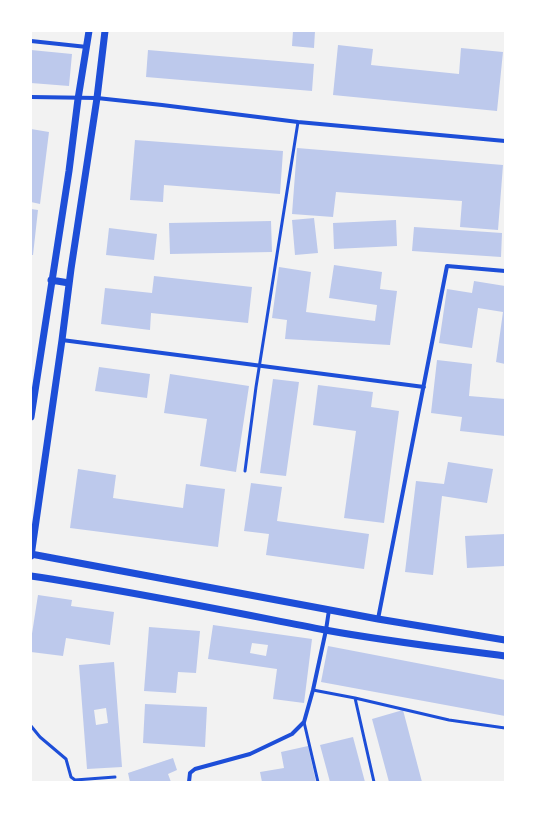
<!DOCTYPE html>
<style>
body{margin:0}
#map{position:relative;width:536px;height:813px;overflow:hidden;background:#f2f2f2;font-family:Roboto,sans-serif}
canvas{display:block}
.frame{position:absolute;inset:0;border:32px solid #fff;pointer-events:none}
</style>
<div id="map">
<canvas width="536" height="813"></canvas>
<div class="frame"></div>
</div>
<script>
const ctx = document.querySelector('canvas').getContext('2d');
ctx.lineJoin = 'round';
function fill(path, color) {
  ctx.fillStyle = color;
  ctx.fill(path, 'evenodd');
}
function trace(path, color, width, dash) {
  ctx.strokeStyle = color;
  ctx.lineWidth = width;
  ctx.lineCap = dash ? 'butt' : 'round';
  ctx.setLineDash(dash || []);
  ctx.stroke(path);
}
const building = new Path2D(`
 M 293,31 L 315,31 L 314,48 L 292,46 Z
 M 338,45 L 373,49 L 371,65 L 459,74 L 461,48 L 503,52 L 497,111 L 333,95 Z
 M 31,50 L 72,54 L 69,86 L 31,83 Z
 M 148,50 L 314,64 L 312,91 L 146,77 Z
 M 31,129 L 49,132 L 40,204 L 31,202 Z
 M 135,140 L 283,151 L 280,194 L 164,185 L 163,202 L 130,200 Z
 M 297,148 L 503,165 L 498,230 L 460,227 L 462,201 L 336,192 L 333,217 L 292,214 Z
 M 31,209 L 38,210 L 33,255 L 31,255 Z
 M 314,218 L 318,253 L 295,255 L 292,220 Z
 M 396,220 L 397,246 L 334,249 L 333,223 Z
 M 271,221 L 272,252 L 170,254 L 169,223 Z
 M 414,227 L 502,233 L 501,257 L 412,251 Z
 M 109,228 L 157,234 L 154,260 L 106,255 Z
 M 334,265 L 382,272 L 380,289 L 397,291 L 390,345 L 285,339 L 287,320 L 272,318 L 279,267 L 311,272 L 306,312 L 375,321 L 377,305 L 329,298 Z
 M 154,276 L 252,287 L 248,323 L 151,313 L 150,330 L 101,324 L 105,288 L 152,293 Z
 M 474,281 L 505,286 L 505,364 L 496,362 L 503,312 L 478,308 L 472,348 L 439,343 L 447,289 L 472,293 Z
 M 437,360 L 472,364 L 469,396 L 505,399 L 505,436 L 460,431 L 462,417 L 431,413 Z
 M 99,367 L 150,374 L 147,398 L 95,391 Z
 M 170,374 L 249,386 L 236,472 L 200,466 L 207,419 L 164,413 Z
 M 273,379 L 299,382 L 286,476 L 260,473 Z
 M 318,385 L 373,392 L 371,407 L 399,411 L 384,523 L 344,518 L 356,431 L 313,425 Z
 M 448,462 L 493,469 L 487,503 L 442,496 L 433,575 L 405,572 L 416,481 L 444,484 Z
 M 78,469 L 116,475 L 113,498 L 183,508 L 186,484 L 225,489 L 218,547 L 70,528 Z
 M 251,483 L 282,487 L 277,521 L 369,534 L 364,569 L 266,555 L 269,534 L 244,531 Z
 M 505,534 L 505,566 L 467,568 L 465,536 Z
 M 38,595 L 72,600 L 71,606 L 114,612 L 110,645 L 66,638 L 63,656 L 31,652 L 31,640 Z
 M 213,625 L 312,639 L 304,703 L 273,699 L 277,669 L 208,659 ZM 252,643 L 268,645 L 266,656 L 250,653 Z
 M 149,627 L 200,631 L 196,673 L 178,672 L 176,693 L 144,691 Z
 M 328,646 L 505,680 L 505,716 L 321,682 Z
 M 114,662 L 122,767 L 87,769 L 79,665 ZM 106,708 L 108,723 L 96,725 L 94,710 Z
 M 145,704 L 207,707 L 205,747 L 143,743 Z
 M 403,710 L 422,782 L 389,782 L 372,719 Z
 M 353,737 L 365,782 L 330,782 L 320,745 Z
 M 308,746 L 316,782 L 262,782 L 260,772 L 284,768 L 281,752 Z
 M 173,758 L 177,770 L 168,774 L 171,782 L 130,782 L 128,773 Z`);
const service = new Path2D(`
 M 245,471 L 256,387 L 298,122
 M 313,690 L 355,698 L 449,720 L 505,728
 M 355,698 L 374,782
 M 304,722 L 318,782
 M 31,726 L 40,737 L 66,759 L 71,777 L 75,780 L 115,777`);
const minor = new Path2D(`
 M 31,41 L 87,47
 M 31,97 L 97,98 L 162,105 L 298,122 L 505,141
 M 62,340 L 424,387
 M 378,619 L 447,266 L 505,271
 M 189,782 L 190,773 L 195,769 L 250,754 L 292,734 L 304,722 L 313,690 L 326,630 L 329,610`);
const tertiary = new Path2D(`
 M 51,280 L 69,283
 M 31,417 L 69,171 L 78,99 L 89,31
 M 31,554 L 378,619 L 505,640
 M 31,556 L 62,340 L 71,269 L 97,98 L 105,31
 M 31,576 C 130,591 227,611 325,630 C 385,641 445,648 505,656`);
fill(building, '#bdc9ec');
trace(service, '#1d4ed8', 3);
trace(minor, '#1d4ed8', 4);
trace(tertiary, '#1d4ed8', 7);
</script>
